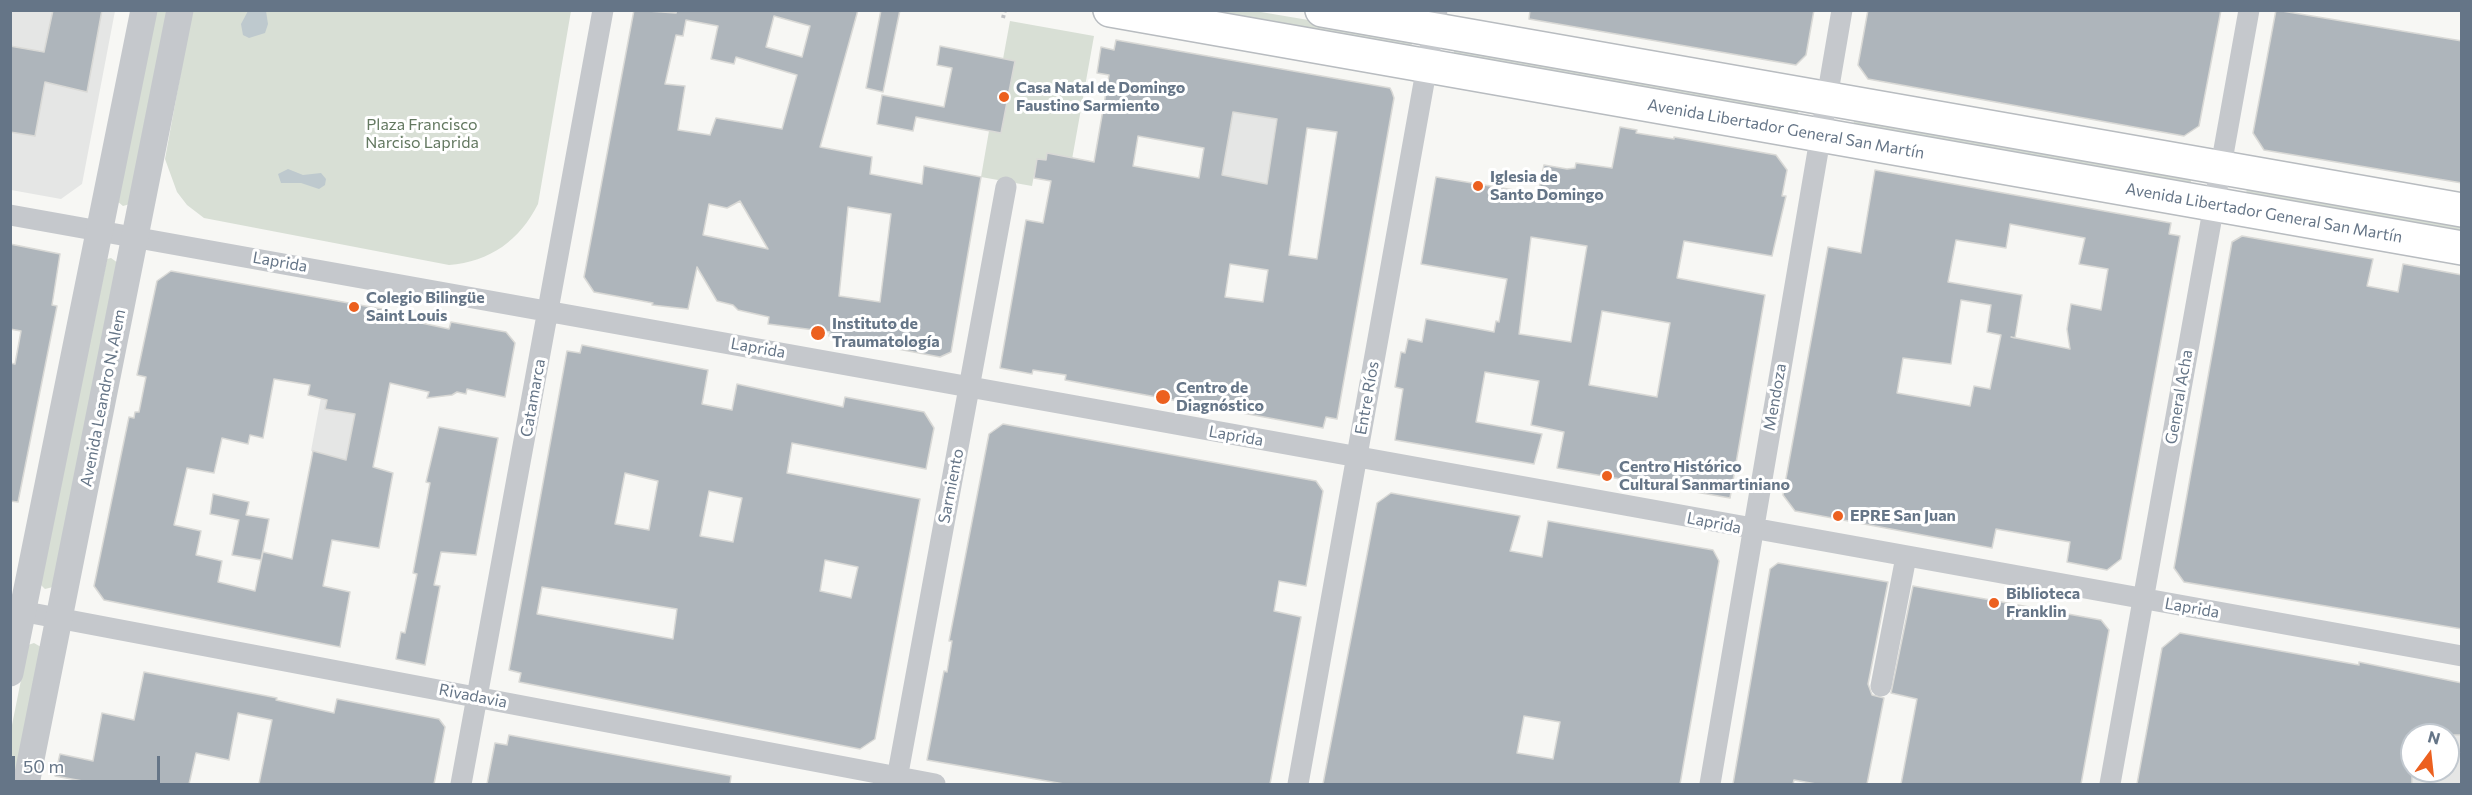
<!DOCTYPE html>
<meta charset="utf-8">
<style>
body{margin:0}
#map{position:relative;width:2472px;height:795px;overflow:hidden;background:#f7f7f4;font-family:Commissioner,sans-serif}
canvas{display:block}
.frame{position:absolute;inset:0;border:12px solid #657587;pointer-events:none}
.north{position:absolute;left:2400px;top:723px;width:60px;height:60px;box-sizing:border-box;background:#fff;border:2px solid #c1c8cf;border-radius:50%;rotate:15deg;font-size:16px;font-weight:700;line-height:24px;text-align:center;color:#657587}
.north::after{content:'';display:block;margin:auto;width:21px;height:27px;background:#ec601f;clip-path:polygon(50% 0,100% 100%,50% 72%,0 100%)}
.scale{position:absolute;left:12px;top:756px;width:148px;height:27px;box-sizing:border-box;border:3px solid #657587;border-top:0;padding-left:8px;font-size:18px;line-height:21px;white-space:nowrap;color:#657587;-webkit-text-stroke:4px #fff;paint-order:stroke}
</style>
<div id="map">
<canvas width="2472" height="795"></canvas>
<div class="frame"></div>
<div class="north">N</div>
<div class="scale">50 m</div>
</div>
<script>
const ctx = document.querySelector('canvas').getContext('2d');
ctx.lineJoin = 'round';
function fill(path, color) {
  ctx.fillStyle = color;
  ctx.fill(path, 'evenodd');
}
function trace(path, color, width, dash) {
  ctx.strokeStyle = color;
  ctx.lineWidth = width;
  ctx.lineCap = dash ? 'butt' : 'round';
  ctx.setLineDash(dash || []);
  ctx.stroke(path);
}
function drawText(font, color, halo, rows, align = 'center') {
  ctx.font = font + ' Commissioner,sans-serif';
  ctx.lineWidth = 6;
  ctx.setLineDash([]);
  ctx.textBaseline = 'middle';
  ctx.strokeStyle = halo;
  ctx.fillStyle = color;
  for (const [text, x, y, turn = 0] of rows) {
    ctx.save();
    ctx.translate(x, y);
    ctx.rotate((+turn || 0) * Math.PI / 180);
    ctx.textAlign = isNaN(turn) ? turn : align;
    if (halo) ctx.strokeText(text, 0, 0);
    ctx.fillText(text, 0, 0);
    ctx.restore();
  }
}
const built = new Path2D(`
 M 10,11 L 115,11 L 82,184 L 61,199 L 11,190 Z
 M 1218,58 L 1284,69 L 1267,184 L 1245,180 L 1190,229 Z
 M 339,301 L 375,308 L 346,460 L 311,451 Z
 M 2407,673 L 2461,683 L 2461,784 L 2385,784 ZM 2412,735 L 2448,735 L 2448,771 L 2412,771 Z`);
const green = new Path2D(`
 M 155,11 L 168,11 L 130,204 L 123,206 L 117,201 Z
 M 192,11 L 571,11 L 538,204 C 520,240 490,262 449,265 L 204,218 L 187,205 L 177,192 L 165,159 Z
 M 1174,11 L 1255,11 L 1409,37 L 1412,45 L 1411,49 Z
 M 1010,21 L 1094,36 L 1071,165 L 1037,159 L 1032,186 L 981,177 L 989,131 L 1001,133 L 1015,61 L 1003,59 Z
 M 1454,49 L 1799,110 L 1797,116 L 1454,57 Z
 M 1855,118 L 2192,177 L 2190,186 L 1853,125 Z
 M 2247,187 L 2461,221 L 2461,236 L 2246,195 Z
 M 111,258 L 118,263 L 53,587 L 45,589 L 40,584 L 107,259 Z
 M 34,643 L 41,647 L 14,782 L 11,781 L 11,730 L 28,645 Z`);
const water = new Path2D(`
 M 248,11 L 266,11 L 268,24 L 265,33 L 249,38 L 243,35 L 241,24 Z
 M 288,169 L 303,175 L 321,173 L 326,179 L 325,185 L 319,189 L 301,183 L 281,183 L 278,174 Z`);
const building = new Path2D(`
 M 53,10 L 102,10 L 87,92 L 45,82 L 35,136 L 10,132 L 10,46 L 44,52 Z
 M 634,10 L 676,13 L 677,10 L 858,10 L 820,147 L 872,157 L 870,174 L 922,184 L 924,166 L 981,177 L 951,352 L 940,357 L 829,336 L 830,332 L 768,324 L 769,317 L 738,310 L 733,305 L 717,301 L 697,267 L 688,309 L 652,305 L 653,303 L 594,292 L 584,277 ZM 774,16 L 810,26 L 802,57 L 766,47 ZM 686,20 L 718,26 L 711,59 L 734,64 L 736,57 L 797,75 L 782,129 L 716,118 L 710,135 L 678,130 L 685,86 L 665,84 L 676,35 L 683,36 ZM 740,201 L 768,249 L 703,235 L 709,204 L 727,208 ZM 848,207 L 891,214 L 880,302 L 839,296 Z
 M 881,10 L 900,10 L 883,92 L 866,88 Z
 M 1530,10 L 1814,10 L 1806,55 L 1796,65 L 1529,19 Z
 M 1868,10 L 2221,10 L 2199,126 L 2184,136 L 1868,79 L 1858,65 Z
 M 2276,10 L 2462,41 L 2462,183 L 2264,150 L 2253,133 Z
 M 1116,40 L 1390,88 L 1392,92 L 1394,98 L 1337,419 L 1326,417 L 1323,428 L 1065,380 L 1066,375 L 1033,370 L 1032,374 L 1000,368 L 1026,220 L 1043,223 L 1051,181 L 1034,178 L 1037,159 L 1046,160 L 1047,153 L 1094,162 L 1109,75 L 1097,73 L 1101,47 L 1114,50 ZM 1233,112 L 1277,119 L 1267,184 L 1222,175 ZM 1307,128 L 1337,132 L 1317,259 L 1289,255 ZM 1138,136 L 1204,148 L 1199,178 L 1133,166 ZM 1230,264 L 1268,270 L 1263,302 L 1225,297 Z
 M 940,46 L 1015,61 L 1001,133 L 916,117 L 913,131 L 877,124 L 882,95 L 944,107 L 952,68 L 937,65 Z
 M 1620,127 L 1637,130 L 1636,133 L 1674,139 L 1674,137 L 1776,155 L 1787,170 L 1782,196 L 1786,196 L 1772,256 L 1684,241 L 1677,278 L 1765,295 L 1730,498 L 1557,468 L 1564,432 L 1531,425 L 1539,381 L 1485,372 L 1476,422 L 1542,434 L 1534,464 L 1395,440 L 1403,389 L 1395,387 L 1401,352 L 1405,353 L 1408,339 L 1422,342 L 1426,319 L 1494,332 L 1496,321 L 1499,322 L 1507,279 L 1421,264 L 1436,177 L 1538,194 L 1544,165 L 1567,169 L 1575,168 L 1576,163 L 1612,168 ZM 1531,237 L 1587,246 L 1571,342 L 1519,334 ZM 1602,311 L 1670,323 L 1657,397 L 1589,385 Z
 M 1875,170 L 2171,223 L 2169,234 L 2180,236 L 2121,559 L 2107,570 L 2067,562 L 2070,542 L 1996,529 L 1992,548 L 1795,511 L 1783,495 L 1828,247 L 1861,253 ZM 2010,224 L 2085,238 L 2079,264 L 2108,269 L 2101,310 L 2071,304 L 2067,329 L 2070,349 L 2011,337 L 2015,338 L 2022,295 L 1948,282 L 1956,240 L 2006,248 ZM 1961,300 L 1991,305 L 1987,332 L 2001,335 L 1990,389 L 1974,386 L 1970,406 L 1897,393 L 1903,358 L 1951,364 Z
 M 2242,236 L 2373,259 L 2367,286 L 2398,292 L 2403,264 L 2462,275 L 2462,629 L 2184,582 L 2174,568 L 2232,242 Z
 M 10,244 L 60,254 L 52,305 L 57,306 L 18,502 L 10,501 L 10,363 L 15,364 L 21,331 L 10,329 Z
 M 171,271 L 404,313 L 403,319 L 449,329 L 451,322 L 506,332 L 515,343 L 505,397 L 467,389 L 466,394 L 457,392 L 452,395 L 427,398 L 429,392 L 390,383 L 373,467 L 393,473 L 379,548 L 332,540 L 323,586 L 350,592 L 340,647 L 104,600 L 94,586 L 129,417 L 134,418 L 135,412 L 139,412 L 146,377 L 137,375 L 157,281 ZM 274,379 L 310,385 L 308,395 L 327,400 L 325,409 L 355,414 L 346,460 L 313,451 L 292,559 L 263,552 L 255,591 L 218,582 L 222,561 L 196,555 L 201,531 L 174,525 L 187,468 L 214,473 L 222,438 L 248,444 L 250,435 L 263,438 Z
 M 582,345 L 708,370 L 702,404 L 732,410 L 737,384 L 843,407 L 845,397 L 924,412 L 934,428 L 926,469 L 792,443 L 787,473 L 920,499 L 875,739 L 860,749 L 519,682 L 521,673 L 509,670 L 567,351 L 580,353 ZM 625,473 L 658,481 L 649,530 L 615,524 ZM 709,491 L 742,498 L 733,542 L 700,536 ZM 825,560 L 858,567 L 851,598 L 820,591 ZM 542,587 L 677,609 L 673,639 L 537,614 Z
 M 1003,424 L 1316,481 L 1323,491 L 1306,586 L 1279,581 L 1274,611 L 1301,617 L 1270,784 L 1064,784 L 927,760 L 944,671 L 947,672 L 952,641 L 949,641 L 989,434 Z
 M 439,427 L 498,438 L 476,555 L 441,552 L 434,585 L 440,586 L 425,665 L 396,659 L 401,632 L 405,633 L 417,574 L 413,573 L 430,483 L 426,482 Z
 M 1391,493 L 1520,516 L 1510,551 L 1542,557 L 1548,521 L 1713,550 L 1719,561 L 1680,784 L 1323,784 L 1377,503 ZM 1524,716 L 1560,722 L 1553,759 L 1517,753 Z
 M 213,494 L 249,502 L 246,515 L 269,519 L 261,560 L 232,555 L 239,520 L 210,514 Z
 M 1778,563 L 1888,582 L 1868,684 L 1872,695 L 1884,698 L 1867,784 L 1816,784 L 1794,780 L 1793,784 L 1733,784 L 1770,569 Z
 M 1913,586 L 2101,620 L 2109,630 L 2081,784 L 1901,784 L 1917,699 L 1891,693 Z
 M 2180,633 L 2359,665 L 2359,662 L 2462,683 L 2462,735 L 2412,735 L 2412,784 L 2137,784 L 2162,648 Z
 M 144,672 L 277,698 L 276,700 L 334,713 L 337,699 L 439,719 L 445,727 L 434,784 L 259,784 L 272,720 L 238,713 L 229,760 L 196,753 L 189,784 L 99,784 L 55,776 L 60,754 L 93,761 L 102,713 L 134,720 Z
 M 509,735 L 731,776 L 730,784 L 487,784 L 495,743 L 507,745 Z`);
const path = new Path2D(`
 M 1003,18 L 1005,10`);
const minor = new Path2D(`
 M 10,215 C 828,359 1644,511 2462,656
 M 10,609 L 935,784
 M 1881,686 L 1906,557
 M 461,784 L 603,10
 M 896,784 L 1006,187
 M 1298,784 L 1437,10
 M 1710,784 L 1842,10
 M 2110,784 L 2249,10`);
const tertiary = new Path2D(`
 M 10,673 L 144,10
 M 26,784 L 180,10`);
const primary = new Path2D(`
 M 1110,10 L 2462,248
 M 1322,10 L 2462,210`);
const markers = [
 [1004,97,6,"#ec601f"],
 [1478,186,6,"#ec601f"],
 [354,307,6,"#ec601f"],
 [818,333,8,"#ec601f"],
 [1163,397,8,"#ec601f"],
 [1607,476,6,"#ec601f"],
 [1838,516,6,"#ec601f"],
 [1994,603,6,"#ec601f"]
];
const poiNames = [
 ["Casa Natal de Domingo",1016,88],
 ["Faustino Sarmiento",1016,106],
 ["Iglesia de",1490,177],
 ["Santo Domingo",1490,195],
 ["Colegio Bilingüe",366,298],
 ["Saint Louis",366,316],
 ["Instituto de",832,324],
 ["Traumatología",832,342],
 ["Centro de",1176,388],
 ["Diagnóstico",1176,406],
 ["Centro Histórico",1619,467],
 ["Cultural Sanmartiniano",1619,485],
 ["EPRE San Juan",1850,516],
 ["Biblioteca",2006,594],
 ["Franklin",2006,612]
];
const parkNames = [
 ["Plaza Francisco",422,125],
 ["Narciso Laprida",422,143]
];
const streetNames = [
 ["Avenida Libertador General San Martín",1786,129,10],
 ["Avenida Libertador General San Martín",2264,213,10],
 ["Laprida",280,262,10],
 ["Laprida",758,348,10],
 ["Mendoza",1775,397,-80],
 ["General Acha",2179,397,-80],
 ["Avenida Leandro N. Alem",103,398,-79],
 ["Catamarca",533,398,-80],
 ["Entre Ríos",1367,398,-80],
 ["Laprida",1236,436,10],
 ["Sarmiento",951,486,-79],
 ["Laprida",1714,523,11],
 ["Laprida",2192,608,10],
 ["Rivadavia",473,696,11]
];
fill(built, '#e5e6e5');
fill(green, '#d8dfd5');
fill(water, '#bec9ce');
fill(building, '#aeb5bb');
trace(building, '#d9d9d6', 1.5);
trace(primary, '#b8bcc0', 36);
trace(path, '#c1c2c5', 4, [3, 3]);
trace(minor, '#c5c8cc', 21);
trace(tertiary, '#c5c8cc', 27);
trace(primary, '#fff', 33);
for (const [x, y, r, color] of markers) {
  const dot = new Path2D();
  dot.arc(x, y, r, 0, 2 * Math.PI);
  ctx.fillStyle = color;
  ctx.fill(dot);
  trace(dot, '#fff', 2);
}
drawText('bold 16px', '#657587', '#fff', poiNames, 'left');
drawText('16px', '#637860', '#fff', parkNames);
drawText('16px', '#657587', '#fff', streetNames);
</script>
